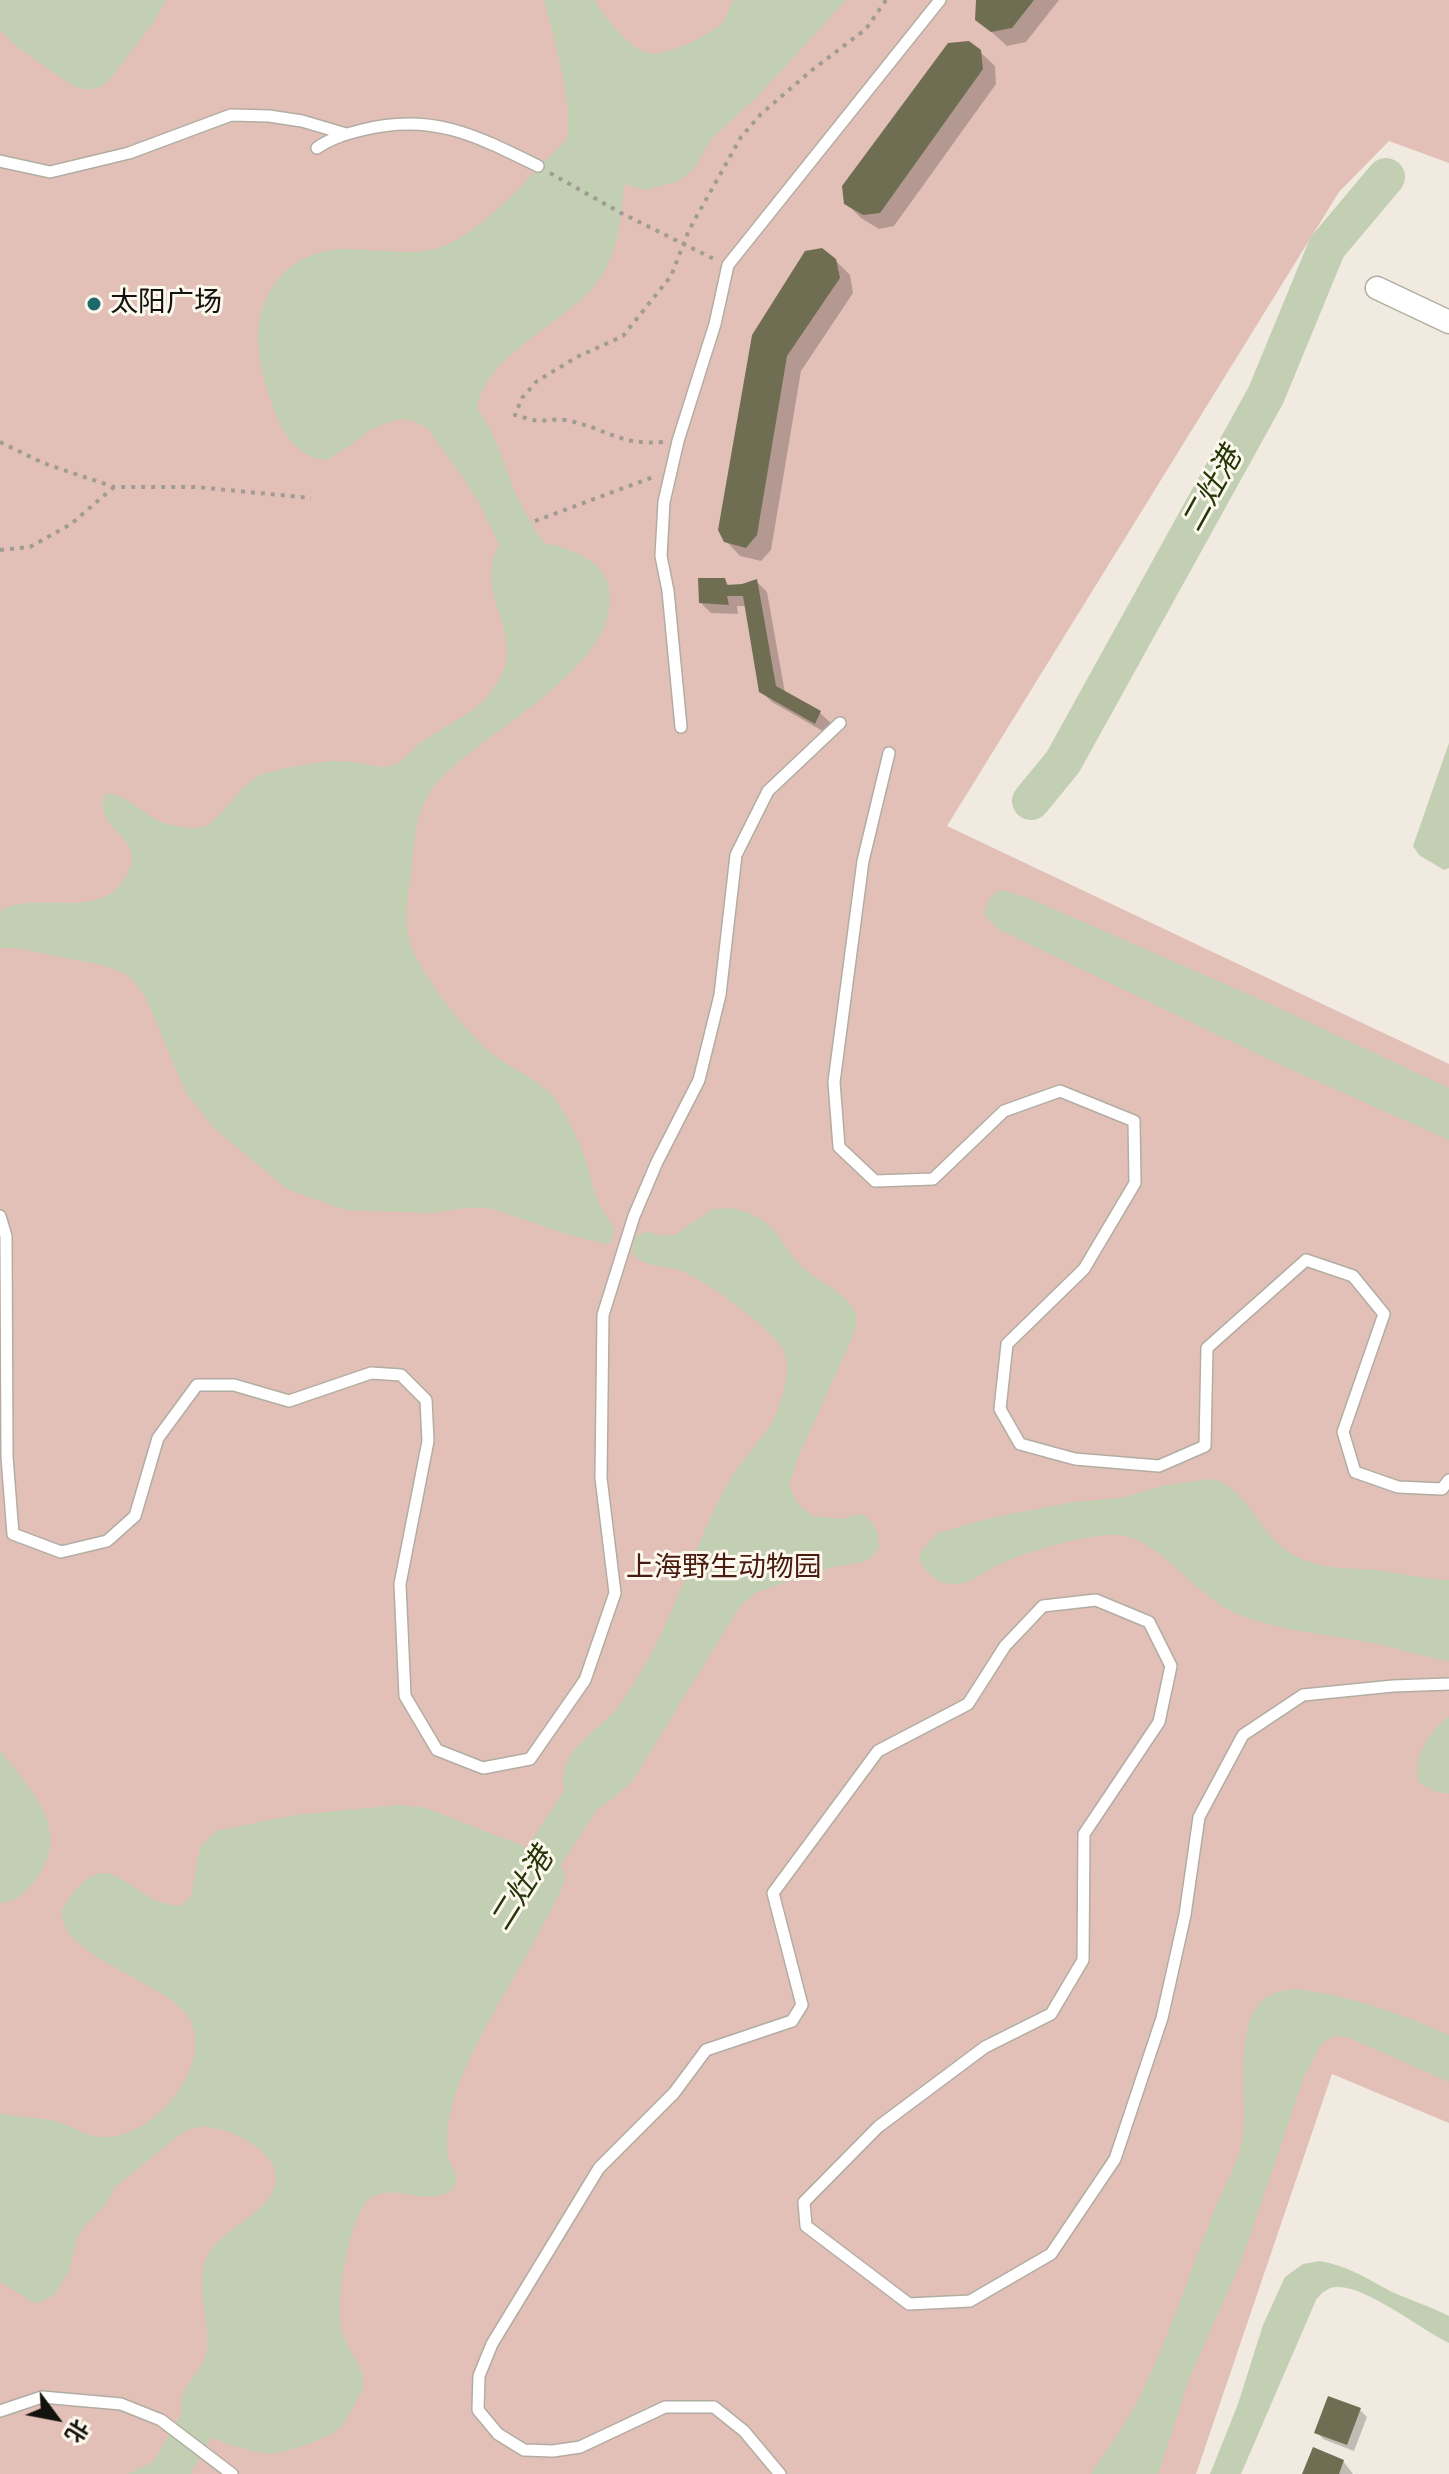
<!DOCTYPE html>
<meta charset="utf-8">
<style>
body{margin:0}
#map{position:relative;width:1449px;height:2474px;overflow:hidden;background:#f0eae0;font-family:Signika,"Noto Sans SC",sans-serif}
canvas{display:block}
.north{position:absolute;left:16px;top:2378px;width:80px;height:80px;-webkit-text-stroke:6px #fdf8ee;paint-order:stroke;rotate:122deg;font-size:22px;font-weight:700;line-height:32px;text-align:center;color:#14120e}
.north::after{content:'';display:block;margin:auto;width:28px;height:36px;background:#14120e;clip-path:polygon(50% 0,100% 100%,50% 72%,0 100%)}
</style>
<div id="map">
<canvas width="1449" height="2474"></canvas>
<div class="north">北</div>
</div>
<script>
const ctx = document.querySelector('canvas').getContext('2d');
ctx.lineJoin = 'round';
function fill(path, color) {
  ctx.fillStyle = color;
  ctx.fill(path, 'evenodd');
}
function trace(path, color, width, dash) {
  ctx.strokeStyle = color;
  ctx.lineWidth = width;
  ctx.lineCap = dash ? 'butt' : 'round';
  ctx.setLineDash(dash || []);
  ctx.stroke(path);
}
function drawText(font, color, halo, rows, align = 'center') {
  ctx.font = font + ' Signika,"Noto Sans SC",sans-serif';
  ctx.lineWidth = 6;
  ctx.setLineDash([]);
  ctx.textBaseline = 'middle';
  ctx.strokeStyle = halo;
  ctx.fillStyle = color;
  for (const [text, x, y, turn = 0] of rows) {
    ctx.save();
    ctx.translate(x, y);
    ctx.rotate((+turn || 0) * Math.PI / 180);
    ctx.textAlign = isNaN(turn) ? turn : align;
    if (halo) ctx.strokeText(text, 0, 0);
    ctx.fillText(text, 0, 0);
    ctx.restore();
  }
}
const green = new Path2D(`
 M 0,0 L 1449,0 L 1449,163 L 1389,141 L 1339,192 L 947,826 L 1449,1064 L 1449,2123 L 1332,2074 L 1196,2474 L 0,2474 Z`);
const water = new Path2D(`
 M 0,0 L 166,0 L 153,23 L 110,79 C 98,92 85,92 70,84 L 15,45 L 0,30 Z
 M 544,0 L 595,0 C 604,17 628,47 647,53 C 664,58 710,35 722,23 C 727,17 730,7 733,0 L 846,0 L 757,97 L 712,138 L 694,169 L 679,181 L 646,190 L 624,184 C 621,216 619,250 600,278 C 570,323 485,352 477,409 C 502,439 505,480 526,513 C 531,520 538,538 545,543 C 549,545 553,545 557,546 C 577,552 602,562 608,584 C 629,665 478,732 434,786 C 414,811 415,843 411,873 C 408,894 404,918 409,939 C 415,968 470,1038 494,1055 C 514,1071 542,1080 557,1102 C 567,1117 578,1138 584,1156 C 590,1173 593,1192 601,1208 C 605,1215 611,1221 614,1228 L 611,1243 L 607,1244 L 569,1235 L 490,1208 L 465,1208 L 432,1213 L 346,1210 L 287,1189 L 214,1128 L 186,1093 L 146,998 L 133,980 L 124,973 L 102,965 L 16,948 L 0,948 L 0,911 C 40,887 110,929 131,864 C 140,836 89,824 106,794 C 121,790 147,818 164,823 C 174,826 190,829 200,828 C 216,827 239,786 258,776 C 273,769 326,760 342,761 C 358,761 374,769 390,766 C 401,764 411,751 419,744 C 438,729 462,720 480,704 C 489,696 496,685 502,674 C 523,635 473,590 499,545 L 480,504 L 459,472 L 428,429 L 412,420 L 399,419 L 371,429 L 351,445 L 326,460 C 297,457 282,433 273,407 C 266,386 259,364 258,342 C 257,287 294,248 349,249 C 380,249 417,258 446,245 C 493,224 529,174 566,141 C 575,106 553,36 544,0 Z
 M 1449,743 L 1449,868 L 1444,870 L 1419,855 L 1413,846 Z
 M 1002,890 L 1031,899 L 1268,1003 L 1449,1088 L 1449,1140 L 1272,1061 L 998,929 L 984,915 C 985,904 991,893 1002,890 Z
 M 732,1208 C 783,1220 774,1242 806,1270 C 821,1283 843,1291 853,1309 C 860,1320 855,1328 852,1339 L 798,1457 L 789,1485 L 796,1502 L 812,1516 L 840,1519 L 861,1514 L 865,1516 L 872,1522 L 878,1533 L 879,1547 L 871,1558 L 863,1562 L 829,1568 L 777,1585 L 756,1593 L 740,1606 L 631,1783 L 603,1806 L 584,1816 L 577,1817 C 568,1806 560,1786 564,1772 C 570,1745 597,1730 614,1712 C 624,1700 633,1685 641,1671 C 677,1613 694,1543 728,1483 C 741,1459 765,1439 776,1414 C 783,1398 790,1371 785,1354 C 778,1332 705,1280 682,1271 C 666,1265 643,1268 632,1253 L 636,1236 L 646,1232 L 664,1236 L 675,1235 L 713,1209 Z
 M 1209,1479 C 1245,1483 1256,1530 1287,1551 C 1316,1571 1349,1567 1382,1571 C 1404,1573 1427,1580 1449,1580 L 1449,1661 C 1423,1657 1398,1648 1372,1643 C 1326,1634 1278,1631 1235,1613 C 1196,1596 1159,1539 1120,1535 C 1090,1532 1017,1554 990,1569 C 979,1575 972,1583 958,1584 C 940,1586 927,1574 919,1560 L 922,1550 L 938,1533 L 991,1518 L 1073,1502 L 1122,1498 L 1162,1486 Z
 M 1449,1716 L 1449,1794 L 1434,1791 L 1419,1783 C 1411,1757 1430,1732 1449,1716 Z
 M 0,1750 C 31,1791 74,1830 35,1880 C 26,1893 16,1902 0,1903 Z
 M 399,1805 L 426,1808 L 544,1854 C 556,1861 567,1866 564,1882 C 557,1902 545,1920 536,1938 C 508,1990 472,2042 454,2099 C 449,2116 445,2136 448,2154 C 448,2162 455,2168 456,2177 C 459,2196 432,2198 418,2196 C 404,2194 383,2188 370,2198 C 348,2217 333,2308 343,2335 C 348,2350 366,2370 363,2387 C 363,2391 357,2398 355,2403 C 351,2411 345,2424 338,2430 C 328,2438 288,2452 274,2453 C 252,2454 203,2439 189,2421 C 166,2393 200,2379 206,2355 C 213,2325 191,2281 210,2251 C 226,2228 268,2212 275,2185 C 284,2153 232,2129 207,2127 C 196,2126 187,2130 178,2136 L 115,2187 L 106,2204 L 83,2228 L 77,2238 L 69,2271 L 54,2295 L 36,2304 L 0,2282 L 0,2113 C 18,2118 36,2117 54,2121 C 68,2124 80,2133 94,2136 C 147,2149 220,2063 187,2015 C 163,1981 56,1955 62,1909 C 111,1831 127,1905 180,1906 L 191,1896 L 200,1847 L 216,1831 L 295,1815 Z
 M 1296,1989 C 1351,1996 1399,2013 1449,2035 L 1449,2082 L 1347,2037 L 1334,2036 L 1322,2043 L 1304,2077 L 1241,2262 L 1190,2376 L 1158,2474 L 1091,2474 C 1106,2450 1124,2428 1137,2402 C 1167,2343 1188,2278 1212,2216 C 1222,2190 1239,2164 1243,2136 C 1248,2100 1234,2037 1258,2005 C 1266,1993 1282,1990 1296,1989 Z
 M 1320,2261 C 1348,2266 1366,2278 1390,2291 C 1409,2300 1430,2306 1449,2316 L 1449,2343 C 1422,2330 1365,2285 1337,2287 C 1328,2287 1321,2293 1316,2300 L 1241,2474 L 1210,2474 L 1238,2404 L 1263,2325 L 1285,2277 L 1303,2264 Z
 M 168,2458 L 185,2466 L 192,2474 L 128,2474 L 158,2459 Z`);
const shadow = new Path2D(`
 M 978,0 L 1059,0 L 1026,42 L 1007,46 L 977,19 Z
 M 980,52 L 995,66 L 996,84 L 894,226 L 879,229 L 861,218 L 846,203 Z
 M 835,260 L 850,275 L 853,293 L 801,371 L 771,550 L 761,561 L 740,556 L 726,541 L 753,336 Z
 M 724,580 L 731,587 L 757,582 L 767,592 L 785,693 L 820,713 L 831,723 L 826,733 L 772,702 L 761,691 L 747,606 L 737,606 L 738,614 L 711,613 L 700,602 Z
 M 1360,2410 L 1367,2417 L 1354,2451 L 1323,2439 L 1317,2432 Z
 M 1343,2461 L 1353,2474 L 1304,2474 Z`);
const river = new Path2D(`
 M 1031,801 L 1063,762 L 1266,395 L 1327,247 L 1386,177
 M 517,1898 L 601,1768
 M 168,2474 L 221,2384`);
const building = new Path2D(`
 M 976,0 L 1034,0 L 1012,28 L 991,32 L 975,20 Z
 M 969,41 L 981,50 L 983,69 L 880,213 L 863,215 L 844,204 L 842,186 L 948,43 Z
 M 822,248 L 836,259 L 840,278 L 787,356 L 757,535 L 746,548 L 724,542 L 718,530 L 752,335 L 805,251 Z
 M 698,578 L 725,578 L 727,585 L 742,584 L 757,579 L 776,686 L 821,711 L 815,724 L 759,692 L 743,596 L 727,596 L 729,605 L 699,603 Z
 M 1328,2396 L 1361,2408 L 1347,2445 L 1314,2433 Z
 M 1313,2447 L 1344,2460 L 1339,2474 L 1302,2474 Z`);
const path = new Path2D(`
 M 550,173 L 621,213 L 716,260
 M 0,442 L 43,463 L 114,487 L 196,487 L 311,498
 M 663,442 C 619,446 604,427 565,420 C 554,418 543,422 533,420 C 527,419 520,416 515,415 L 522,398 L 537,381 L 577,357 L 623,336 L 671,276 L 689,230 L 741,137 L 761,114 L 812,70 L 866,29 L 886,0
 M 535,521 L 656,476
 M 0,550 L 30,547 L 71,524 L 114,487`);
const lane = new Path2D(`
 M 317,148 C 331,138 346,134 362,130 C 432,112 477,136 538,166
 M 0,161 L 50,172 L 129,153 L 231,115 L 269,116 L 302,121 L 346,134
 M 681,727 L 668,591 L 661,556 L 664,502 L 678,441 L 715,324 L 728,265 L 940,0
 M 889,753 L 863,861 L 834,1082 L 839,1147 L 875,1181 L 933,1179 L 1004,1111 L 1060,1091 L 1134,1121 L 1135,1183 L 1084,1269 L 1007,1344 L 1000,1409 L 1020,1444 L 1075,1459 L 1159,1466 L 1205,1446 L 1207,1348 L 1306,1260 L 1353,1276 L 1384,1314 L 1343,1432 L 1355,1472 L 1398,1487 L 1442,1489 L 1449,1480
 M 0,1216 L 6,1236 L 7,1457 L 13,1534 L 61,1552 L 107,1541 L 135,1516 L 158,1438 L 197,1385 L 234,1385 L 289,1401 L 371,1373 L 401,1375 L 426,1400 L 428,1441 L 400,1584 L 405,1696 L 437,1750 L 483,1768 L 530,1759 L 585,1680 L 615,1593 L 601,1478 L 603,1315 L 634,1216 L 657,1162 L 699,1080 L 720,995 L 736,855 L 768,791 L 840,723
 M 0,2411 L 42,2397 L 121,2404 L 161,2420 L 232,2474
 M 780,2474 L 744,2431 L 714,2407 L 665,2407 L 580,2447 L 553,2451 L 524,2450 L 498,2434 L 478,2410 L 479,2376 L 492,2344 L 599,2168 L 674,2093 L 706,2050 L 792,2021 L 802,2005 L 773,1893 L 878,1751 L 968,1704 L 1005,1646 L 1043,1606 L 1096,1600 L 1149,1622 L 1171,1666 L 1159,1722 L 1084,1834 L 1083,1960 L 1051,2014 L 985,2047 L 878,2127 L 804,2202 L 806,2226 L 909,2304 L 970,2301 L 1051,2254 L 1115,2159 L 1162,2018 L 1185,1915 L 1199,1817 L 1243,1735 L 1303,1695 L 1393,1686 L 1449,1684`);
const street = new Path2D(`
 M 1377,288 L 1449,322`);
const markers = [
 [94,304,8,"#1c6969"]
];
const poiNames = [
 ["太阳广场",110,304]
];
const parkNames = [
 ["上海野生动物园",724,1569]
];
const waterNames = [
 ["二灶港",1213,490,-61],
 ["二灶港",523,1890,-58]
];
fill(green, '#e2c0b7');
fill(water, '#c2cfb2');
fill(shadow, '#0003');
trace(river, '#c2cfb2', 38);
fill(building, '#706e52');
trace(lane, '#b2ada3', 14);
trace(street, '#b2ada3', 25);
trace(path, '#a09c94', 4, [4, 6]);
trace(lane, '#fff', 11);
trace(street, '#fff', 22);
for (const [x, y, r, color] of markers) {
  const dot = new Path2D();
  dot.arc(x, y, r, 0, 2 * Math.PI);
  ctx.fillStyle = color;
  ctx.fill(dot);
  trace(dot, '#fdf8ee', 3);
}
drawText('28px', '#14120e', '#fdf8ee', poiNames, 'left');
drawText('28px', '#481c10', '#fdf8ee', parkNames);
drawText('italic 30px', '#253505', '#fdf8ee', waterNames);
</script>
